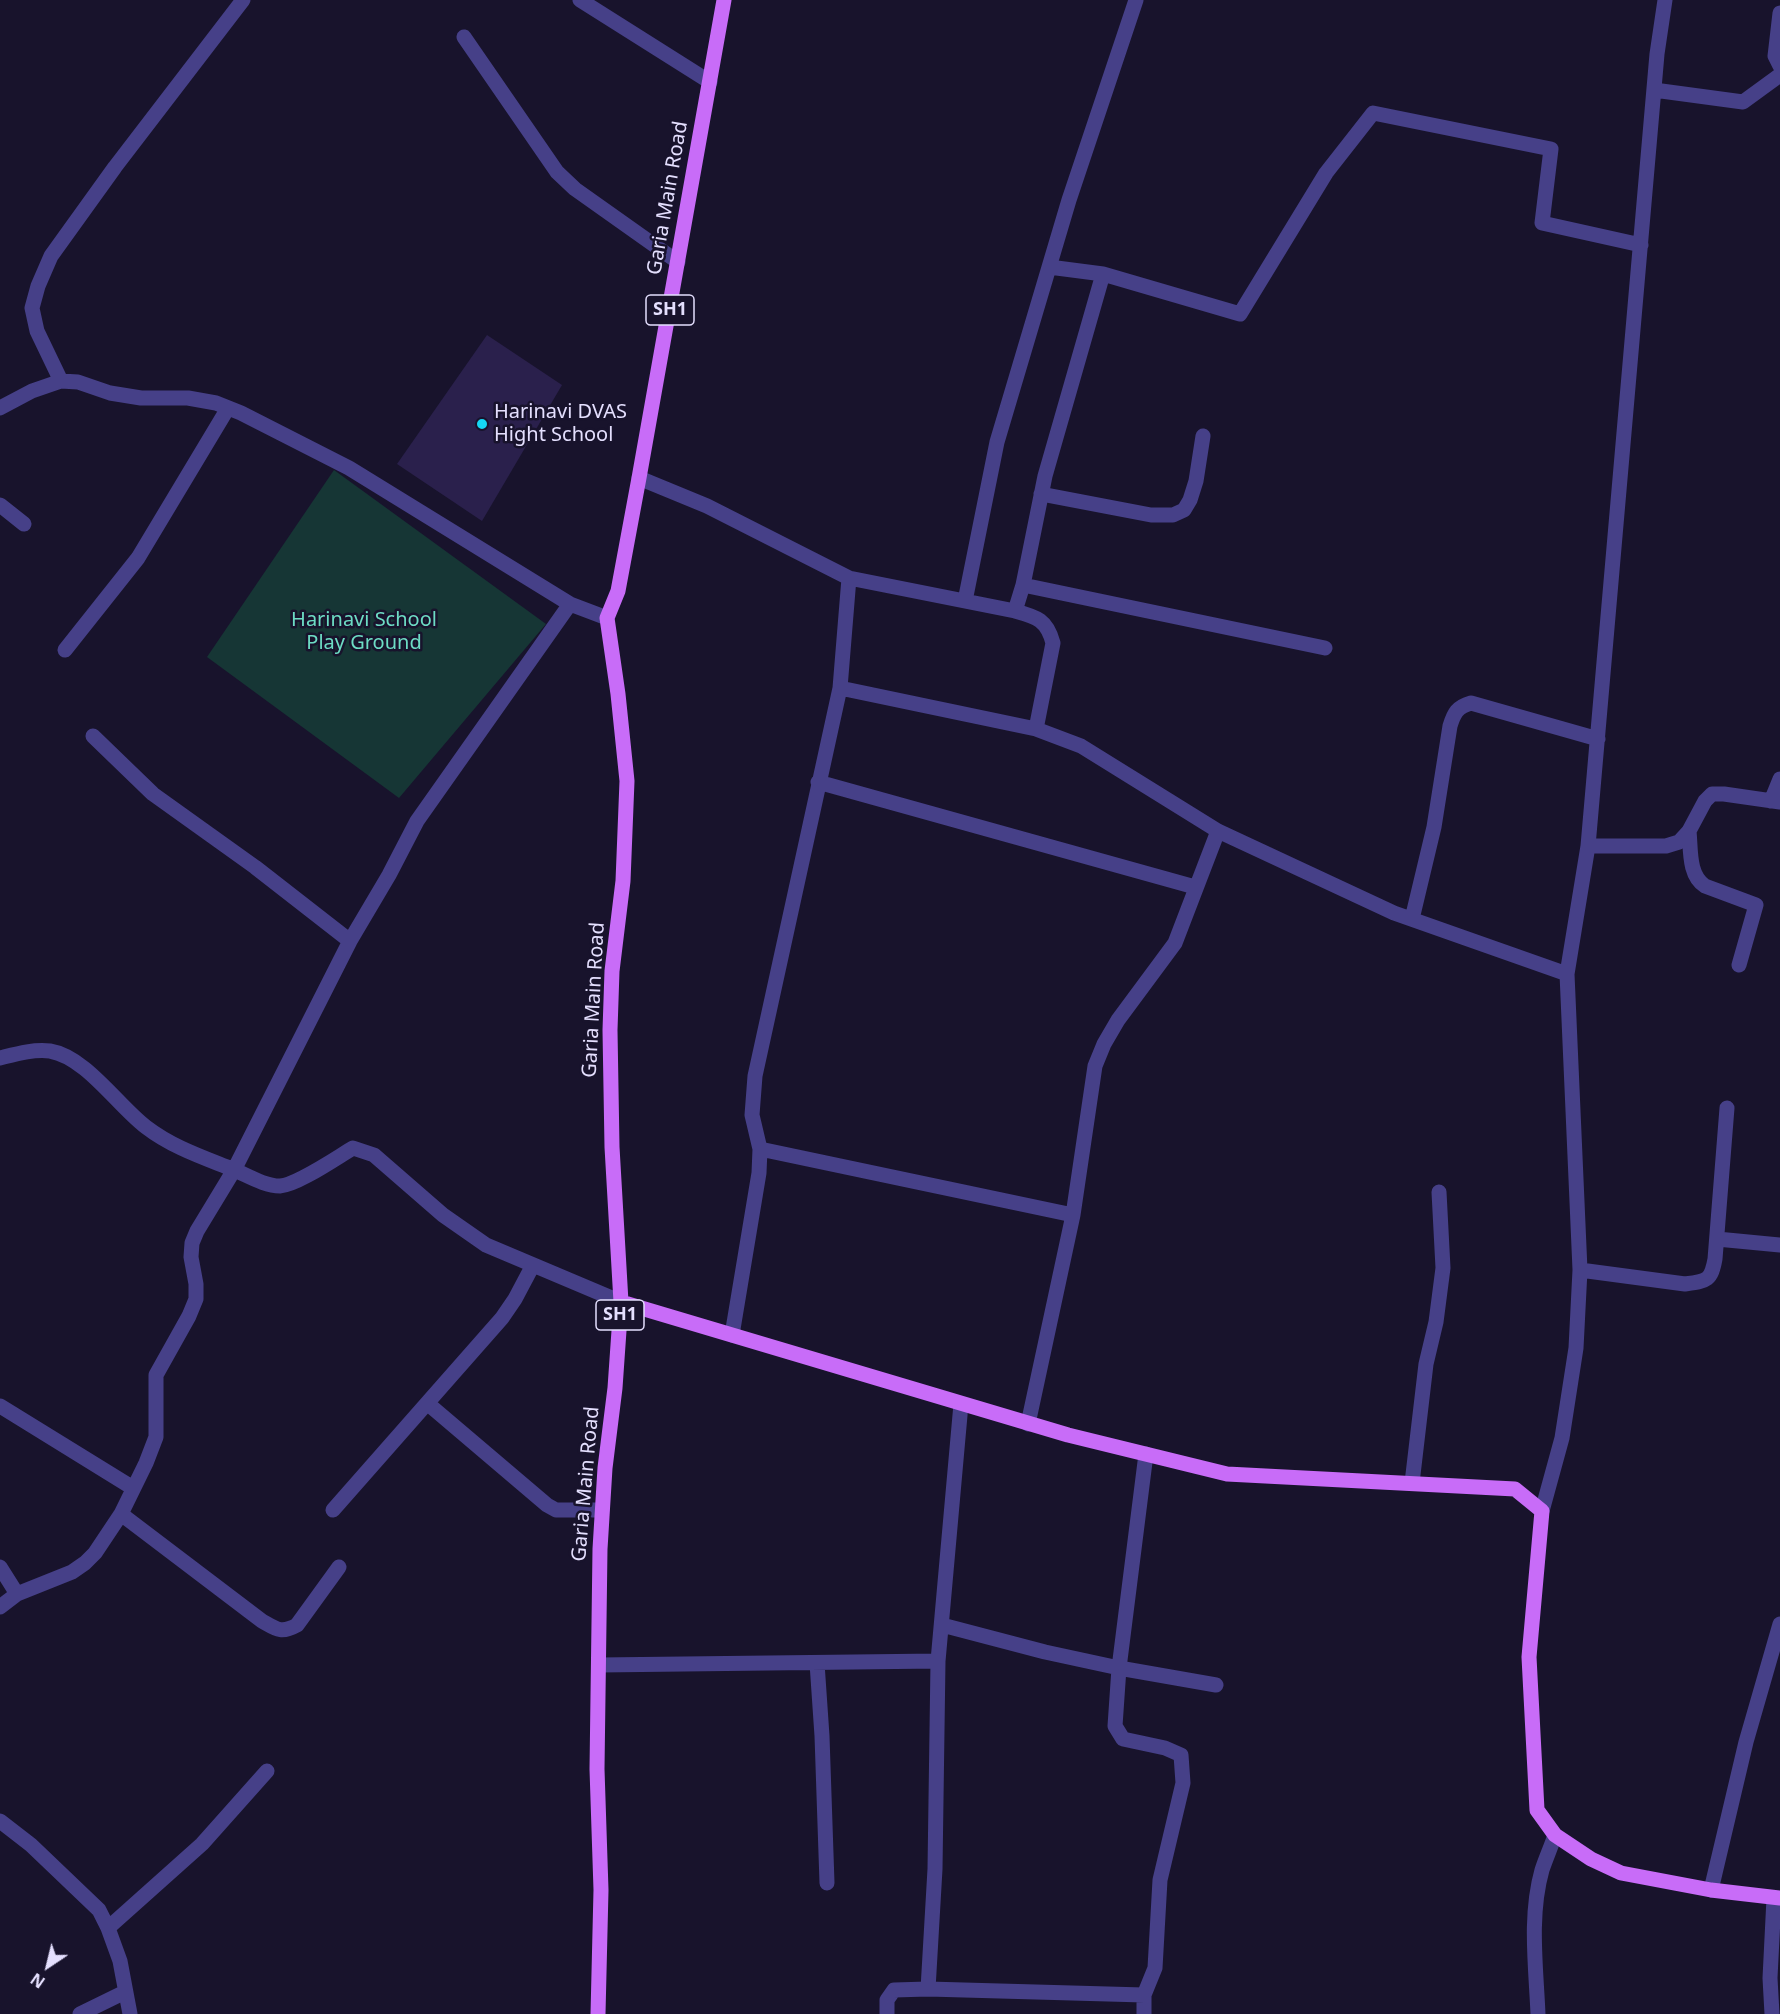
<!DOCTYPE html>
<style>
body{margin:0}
#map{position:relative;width:1780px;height:2014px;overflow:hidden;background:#18132c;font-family:"Noto Sans",sans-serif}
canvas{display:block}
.north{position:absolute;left:18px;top:1936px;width:60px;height:60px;-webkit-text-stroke:4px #18132c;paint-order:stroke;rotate:215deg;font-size:16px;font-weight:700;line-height:24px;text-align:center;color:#e4dffe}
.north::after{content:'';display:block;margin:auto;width:21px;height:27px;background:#e4dffe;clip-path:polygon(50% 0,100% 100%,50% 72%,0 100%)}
</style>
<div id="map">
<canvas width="1780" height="2014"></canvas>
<div class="north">N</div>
</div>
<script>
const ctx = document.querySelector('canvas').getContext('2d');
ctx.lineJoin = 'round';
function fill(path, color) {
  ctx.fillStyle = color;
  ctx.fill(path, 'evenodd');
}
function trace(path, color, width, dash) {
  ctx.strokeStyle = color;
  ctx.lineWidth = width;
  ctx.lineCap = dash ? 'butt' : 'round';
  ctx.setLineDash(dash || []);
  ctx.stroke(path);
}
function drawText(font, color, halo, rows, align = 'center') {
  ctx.font = font + ' "Noto Sans",sans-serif';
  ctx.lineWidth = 5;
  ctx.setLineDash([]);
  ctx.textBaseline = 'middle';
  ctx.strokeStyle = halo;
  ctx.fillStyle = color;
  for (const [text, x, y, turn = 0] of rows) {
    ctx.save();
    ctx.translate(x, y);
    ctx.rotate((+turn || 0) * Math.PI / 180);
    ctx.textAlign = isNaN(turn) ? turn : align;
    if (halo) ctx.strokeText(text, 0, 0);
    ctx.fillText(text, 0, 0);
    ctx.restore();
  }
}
const green = new Path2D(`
 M 334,470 L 546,624 L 399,798 L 207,657 Z`);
const building = new Path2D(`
 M 487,335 L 562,385 L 482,521 L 397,464 Z`);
const minor = new Path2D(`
 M 580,0 L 710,82
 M 1780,13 L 1775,56 L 1780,66
 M 464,37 L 557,172 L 575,189 L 678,262
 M 1654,90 L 1743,102 L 1780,75
 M 1049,267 L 1103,274 L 1240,314 L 1326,173 L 1373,113 L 1551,149 L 1542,223 L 1641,245
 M 61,381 L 37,331 L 32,308 L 38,286 L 51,256 L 115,167 L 243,0
 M 0,408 L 32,391 L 61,381 L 78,382 L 110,393 L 141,398 L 188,398 L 216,403 L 241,413 L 349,468 L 570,604 L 607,618
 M 639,478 L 707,506 L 849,578 L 1015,611 C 1037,617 1047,620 1053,643 L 1036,729
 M 1041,494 L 1151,515 L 1173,515 L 1184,510 L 1190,500 L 1196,481 L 1203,436
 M 0,505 L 24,524
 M 1023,585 L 1325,648
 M 965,601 L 997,442 L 1069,200 L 1136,0
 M 1015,611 L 1023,585 L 1045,476 L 1103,274
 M 65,650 L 138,558 L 228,408
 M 840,688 L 1036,729 L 1081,746 L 1218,831 L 1394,913 L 1567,974
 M 93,736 L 153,794 L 255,867 L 350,941
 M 818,782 L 1195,887
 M 1771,801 L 1780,779
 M 1689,831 C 1691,849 1688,875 1705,886 L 1756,905 L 1739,965
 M 1588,846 L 1666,846 L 1679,842 L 1689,831 L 1705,801 L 1712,794 L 1724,794 L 1780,802
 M 1412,919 L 1434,827 L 1450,726 C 1454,713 1457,707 1471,703 L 1598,739
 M 0,1058 C 16,1054 33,1049 50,1051 C 86,1057 118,1106 146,1127 C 172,1147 202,1157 232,1169 C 247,1175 264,1186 280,1186 C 297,1185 336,1158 353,1148 L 374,1155 L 443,1215 L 486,1245 L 621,1302
 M 760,1149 L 1073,1215
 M 1717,1239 L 1780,1245
 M 1580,1270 L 1685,1284 C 1707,1281 1711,1281 1715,1259 L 1727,1108
 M 732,1335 L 759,1173 L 760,1149 L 752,1115 L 755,1076 L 840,688 L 849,578
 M 427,1403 L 547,1505 L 556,1510 L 602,1510
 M 961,1404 L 938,1661 L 935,1869 L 928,1989 L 1144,1995
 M 0,1406 L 133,1488
 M 1028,1424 L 1073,1215 L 1095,1066 L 1104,1044 L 1118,1020 L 1175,943 L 1218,831
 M 1412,1483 L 1426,1364 L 1436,1322 L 1443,1268 L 1439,1192
 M 333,1510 L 502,1318 L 515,1299 L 533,1265
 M 1542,1511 L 1562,1438 L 1576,1348 L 1580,1270 L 1567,974 L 1588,846 L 1657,54 L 1665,0
 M 121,1514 L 262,1621 C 276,1629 281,1634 297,1625 L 339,1567
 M 0,1567 L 17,1594
 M 0,1607 L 17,1594 L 72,1572 L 85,1563 L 95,1553 L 121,1514 L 146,1463 L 156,1437 L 156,1375 L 189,1316 L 196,1299 L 196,1284 L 191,1257 L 192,1243 L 197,1231 L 234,1170 L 350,941 L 389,875 L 417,821 L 570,604
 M 942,1625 L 1045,1652 L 1119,1668 L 1216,1685
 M 817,1663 L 822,1736 L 827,1883
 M 599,1665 L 938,1661
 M 0,1821 L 31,1845 L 99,1910 L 108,1928 L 120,1961 L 130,2014
 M 1711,1890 L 1746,1742 L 1780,1624
 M 108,1928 L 202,1844 L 267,1771
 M 80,2014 L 125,1992
 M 887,2014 L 887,2000 L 894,1990 L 928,1989
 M 1144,2014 L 1144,1995 L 1155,1968 L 1160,1880 L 1183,1783 L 1181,1755 L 1165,1748 L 1123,1739 L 1115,1726 L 1119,1668 L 1146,1454
 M 1538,2014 C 1536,1967 1529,1916 1542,1870 C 1546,1858 1551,1847 1555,1835
 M 1772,2014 L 1770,1978 L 1774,1898`);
const major = new Path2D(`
 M 621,1302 L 1068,1435 L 1227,1474 L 1515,1489 L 1542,1511 L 1529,1657 L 1537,1810 L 1555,1835 L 1591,1859 L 1621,1873 L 1711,1890 L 1780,1898
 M 598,2014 L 601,1890 L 597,1769 L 600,1549 L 605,1468 L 615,1388 L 621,1302 L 612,1147 L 610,1030 L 612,971 L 623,881 L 627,781 L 618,694 L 607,618 L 618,591 L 639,478 L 724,0`);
const markers = [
 [482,424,6,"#15d6f4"]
];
const shields = [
 [670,310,48],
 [620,1315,48]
];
const shieldNames = [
 ["SH1",670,310],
 ["SH1",620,1315]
];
const streetNames = [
 ["Garia Main Road",668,198,-80],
 ["Garia Main Road",594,1000,-87],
 ["Garia Main Road",586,1484,-85]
];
const poiNames = [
 ["Harinavi DVAS",494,412],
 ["Hight School",494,435]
];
const parkNames = [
 ["Harinavi School",364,620],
 ["Play Ground",364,643]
];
fill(green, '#163635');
fill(building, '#2a204c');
trace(minor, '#464088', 15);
trace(major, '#c86cf8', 15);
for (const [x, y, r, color] of markers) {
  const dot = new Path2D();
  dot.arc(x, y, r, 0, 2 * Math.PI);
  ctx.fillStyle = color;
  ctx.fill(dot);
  trace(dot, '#18132c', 2);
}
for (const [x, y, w] of shields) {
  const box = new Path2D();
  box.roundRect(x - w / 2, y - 15, w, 30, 4.5);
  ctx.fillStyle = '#18132c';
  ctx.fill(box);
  trace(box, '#e4dffe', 1.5);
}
drawText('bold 18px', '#e4dffe', null, shieldNames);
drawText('20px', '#e4dffe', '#18132c', streetNames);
drawText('20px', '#e4dffe', '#18132c', poiNames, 'left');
drawText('20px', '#6ddcc4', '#18132c', parkNames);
</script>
